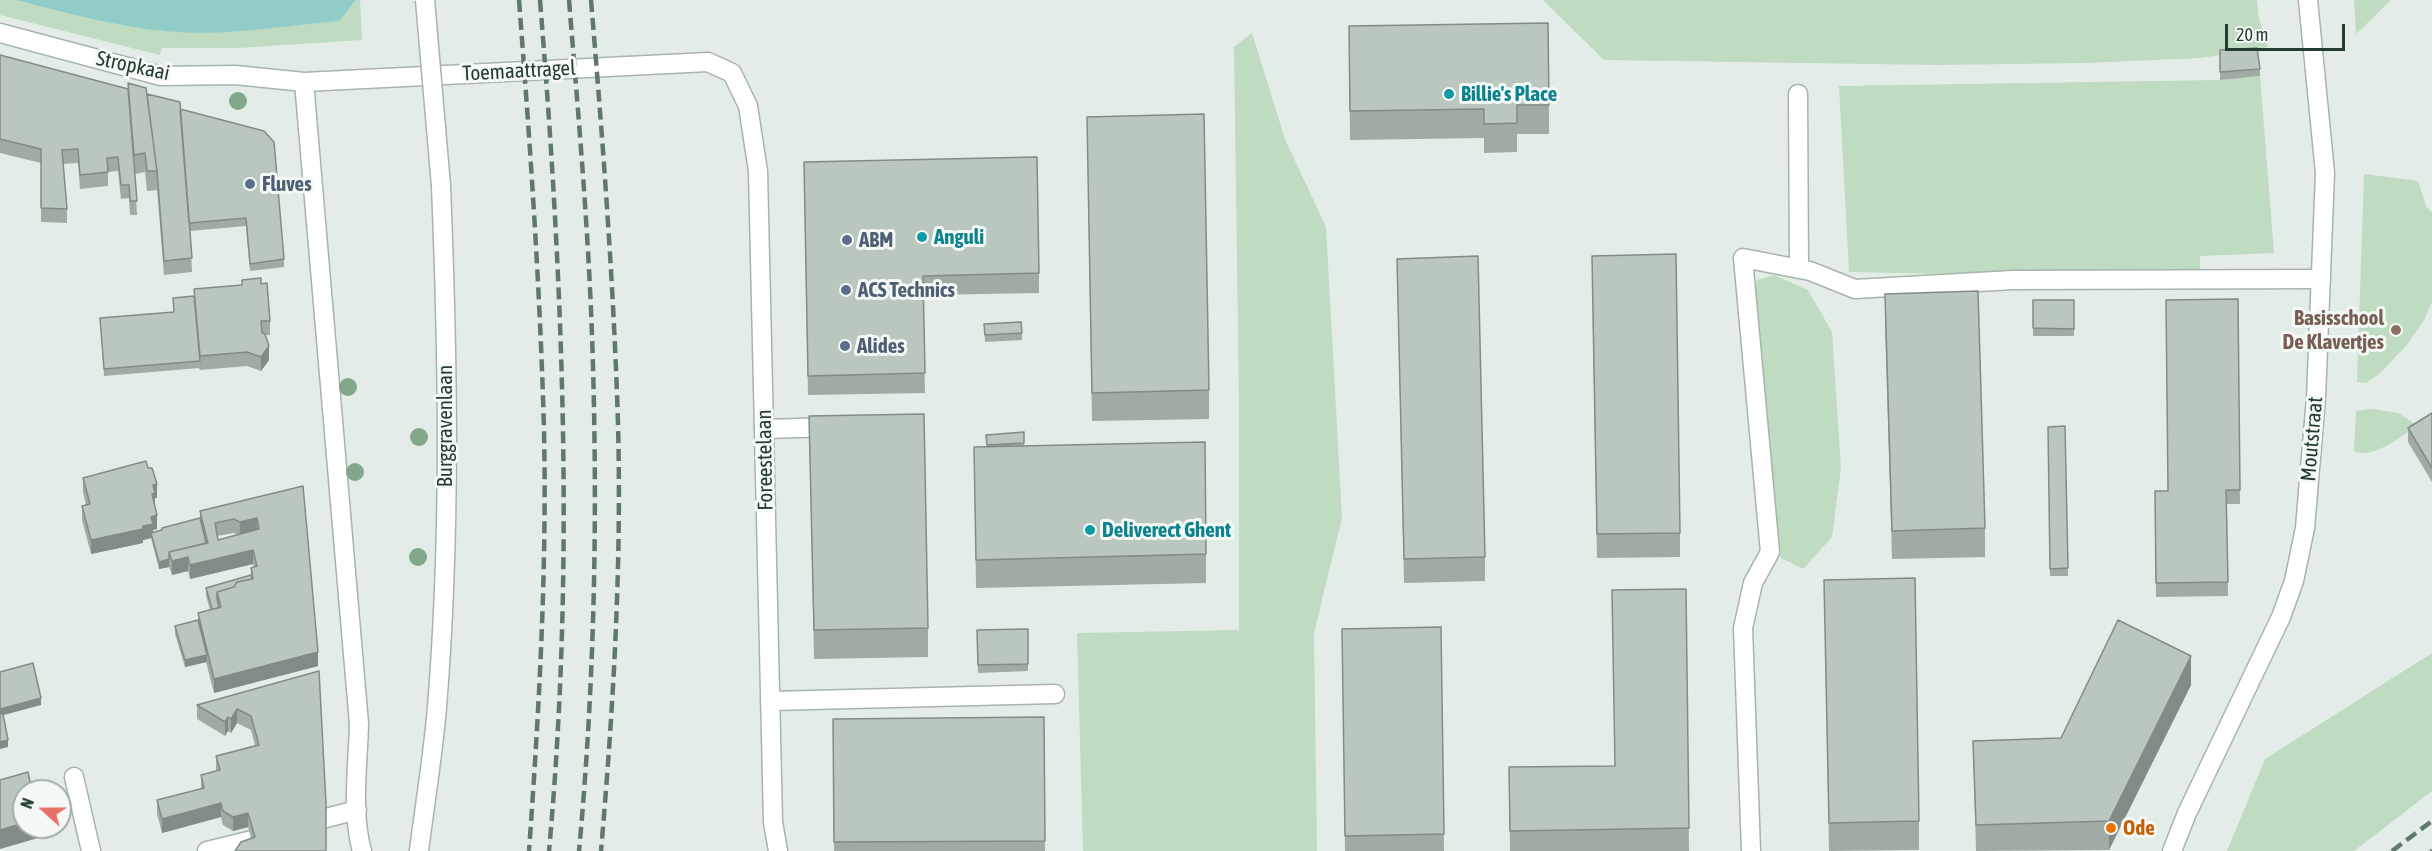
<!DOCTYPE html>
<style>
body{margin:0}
#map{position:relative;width:2432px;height:851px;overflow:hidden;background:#e4ece7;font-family:"Asap Condensed",sans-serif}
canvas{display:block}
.north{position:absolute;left:12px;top:779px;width:60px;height:60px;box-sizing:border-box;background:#f4f9f6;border:2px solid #a1ada7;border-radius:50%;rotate:291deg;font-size:16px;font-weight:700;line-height:24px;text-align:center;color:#253c31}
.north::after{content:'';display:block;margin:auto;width:21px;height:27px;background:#e56f69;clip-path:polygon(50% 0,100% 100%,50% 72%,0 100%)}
.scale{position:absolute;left:2225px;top:24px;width:120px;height:27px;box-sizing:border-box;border:3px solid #253c31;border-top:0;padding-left:8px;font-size:18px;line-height:21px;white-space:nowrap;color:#253c31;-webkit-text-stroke:4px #f4f9f6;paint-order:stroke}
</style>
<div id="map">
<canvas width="2432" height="851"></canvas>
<div class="north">N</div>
<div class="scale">20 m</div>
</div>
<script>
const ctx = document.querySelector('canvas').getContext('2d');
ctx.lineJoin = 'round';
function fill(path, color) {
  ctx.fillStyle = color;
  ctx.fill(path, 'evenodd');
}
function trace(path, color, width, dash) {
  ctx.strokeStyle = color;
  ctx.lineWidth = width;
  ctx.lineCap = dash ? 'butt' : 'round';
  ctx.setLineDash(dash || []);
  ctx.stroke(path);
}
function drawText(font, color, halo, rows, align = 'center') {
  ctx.font = font + ' "Asap Condensed",sans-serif';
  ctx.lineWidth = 6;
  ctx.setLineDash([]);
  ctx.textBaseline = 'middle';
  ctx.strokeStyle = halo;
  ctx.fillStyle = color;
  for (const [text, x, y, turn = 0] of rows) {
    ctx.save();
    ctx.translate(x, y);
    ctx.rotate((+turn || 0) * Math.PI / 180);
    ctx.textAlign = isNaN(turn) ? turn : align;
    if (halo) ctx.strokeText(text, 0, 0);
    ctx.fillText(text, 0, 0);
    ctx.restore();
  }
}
const green = new Path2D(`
 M 0,0 L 15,0 L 59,11 L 164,31 L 224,32 L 338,21 L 356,0 L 360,0 L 362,40 L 238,48 L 162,48 L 160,55 L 0,15 Z
 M 1543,0 L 2257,0 L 2259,18 L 2268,47 L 2201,58 L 2084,63 L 1938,65 L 1604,60 Z
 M 2354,0 L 2391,0 L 2356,34 Z
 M 1252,33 L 1285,139 L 1326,227 L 1342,518 L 1314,633 L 1317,851 L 1083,851 L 1077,633 L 1239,630 L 1239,406 L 1234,47 Z
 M 2260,76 L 2274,253 L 2200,256 L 2200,279 L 1849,272 L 1839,86 L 2220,80 Z
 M 2364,174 L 2418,181 L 2426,206 L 2432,213 L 2432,302 L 2424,320 L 2406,346 L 2379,374 L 2366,383 L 2357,382 Z
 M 1774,275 L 1808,290 L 1832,332 L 1841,468 L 1832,537 L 1803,569 L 1781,558 L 1754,293 L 1757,280 Z
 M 2371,409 L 2398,413 L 2417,425 C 2402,436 2373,460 2354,451 L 2356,411 Z
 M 2432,653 L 2432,791 L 2354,851 L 2227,851 L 2265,759 Z`);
const water = new Path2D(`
 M 15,0 L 356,0 L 339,21 C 282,26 221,37 164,31 C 115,26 63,12 15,0 Z`);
const service = new Path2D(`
 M 1798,94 L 1799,269
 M 764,429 L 834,427
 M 770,701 L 1055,694
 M 74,777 L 91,851
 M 326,818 L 357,810
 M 207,851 L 252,840
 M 1751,851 L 1743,628 L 1753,583 L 1770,552 L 1743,258 L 1810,271 L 1855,289 L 2013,280 L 2321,279`);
const minor = new Path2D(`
 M 0,33 L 161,76 L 235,75 L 304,82 L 708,62 L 732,73 L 748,106 L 758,171 L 773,822 L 778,851
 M 304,82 L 359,724 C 358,765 351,812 362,851
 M 2172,851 L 2187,813 L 2281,617 L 2294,581 L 2305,528 L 2316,398 L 2325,173 L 2308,0`);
const tertiary = new Path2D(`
 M 419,851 C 425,803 433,755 437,707 C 451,534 448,359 441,186`);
const rail = new Path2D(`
 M 519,0 C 530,143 540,286 544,430 C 547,571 539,711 529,851
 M 540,0 C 563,284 575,567 549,851
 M 569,0 C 578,111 588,223 592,335 C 598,507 595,679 579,851
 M 591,0 C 602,131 612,262 617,394 C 623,546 614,700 601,851
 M 2392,851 L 2432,821
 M 2431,851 L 2432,850`);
const tertiaryBridge = new Path2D(`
 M 425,0 L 441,186`);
const trees = [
 [238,101],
 [348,387],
 [419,437],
 [355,472],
 [418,557]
];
const wall = new Path2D(`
 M 1349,26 L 1549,105 L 1549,134 L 1517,134 L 1517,152 L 1484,153 L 1484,138 L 1350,140 Z
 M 2220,50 L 2260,69 L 2260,76 L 2220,80 Z
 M 0,55 L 147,94 L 180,109 L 284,259 L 284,267 L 250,271 L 246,226 L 190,231 L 192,272 L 164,275 L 157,190 L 147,191 L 145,172 L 135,174 L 137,215 L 130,215 L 129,198 L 121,199 L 118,171 L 108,172 L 108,186 L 80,189 L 78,163 L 63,164 L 67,209 L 67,223 L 41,222 L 41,163 L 0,153 Z
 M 1087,117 L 1209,390 L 1209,419 L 1092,421 Z
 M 804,181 L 1039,273 L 1039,293 L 923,295 L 925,393 L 808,395 Z
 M 1397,259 L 1485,557 L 1485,581 L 1404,583 Z
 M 1592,279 L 1680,533 L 1680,557 L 1597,558 Z
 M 242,280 L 261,284 L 270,321 L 270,335 L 265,335 L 269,360 L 261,371 L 247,366 L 200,370 L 199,368 L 104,376 L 100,318 L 174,312 L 194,296 L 194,289 L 242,285 Z
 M 1885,294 L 1985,528 L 1985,557 L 1892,559 L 1885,323 Z
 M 2238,299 L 2240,504 L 2227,504 L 2228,596 L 2156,597 L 2155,491 L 2168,491 Z
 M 2033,300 L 2074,300 L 2074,336 L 2033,336 Z
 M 984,324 L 1022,333 L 1022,340 L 985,342 Z
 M 2432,413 L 2432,482 L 2408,442 L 2408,428 Z
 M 809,416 L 928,628 L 928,657 L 814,659 Z
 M 2065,426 L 2068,576 L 2050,576 L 2048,427 Z
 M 1024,432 L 1024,446 L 1206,554 L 1206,583 L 976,588 L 974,447 L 987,447 L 986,435 Z
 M 83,478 L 157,498 L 155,498 L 155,507 L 157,529 L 153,530 L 153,532 L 200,518 L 200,511 L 303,486 L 318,666 L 214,693 L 206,662 L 185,667 L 175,634 L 175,626 L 198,620 L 198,613 L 210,610 L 206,595 L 206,588 L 251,575 L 251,568 L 254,567 L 253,564 L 190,579 L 188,571 L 172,575 L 169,567 L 159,569 L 151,538 L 143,540 L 143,543 L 91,554 L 82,520 L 82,506 L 86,505 L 83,492 ZM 234,533 L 238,535 L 218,540 L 217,536 Z
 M 1824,580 L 1919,821 L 1919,850 L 1829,851 Z
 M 1686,589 L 1689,851 L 1510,851 L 1509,767 L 1615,766 Z
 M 1441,627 L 1444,851 L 1345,851 L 1342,629 Z
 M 1028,629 L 1028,671 L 978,673 L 977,630 Z
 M 319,671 L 326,851 L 251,838 L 248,827 L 233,831 L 223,825 L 221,817 L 162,833 L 157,814 L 157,800 L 201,789 L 201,775 L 216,771 L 216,756 L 255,745 L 251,730 L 237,723 L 231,733 L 228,731 L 225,736 L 197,719 L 197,705 Z
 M 2191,685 L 2109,850 L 1976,851 L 1973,741 L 2061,738 Z
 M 1044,717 L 1045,851 L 834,851 L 833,719 Z`);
const shadedWall = new Path2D(`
 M 269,346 L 269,360 L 261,371 L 261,357 Z
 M 157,484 L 157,498 L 155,498 L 155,507 L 152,508 L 153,485 Z
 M 157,515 L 157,529 L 153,530 L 153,538 L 151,533 L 151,538 L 143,540 L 143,543 L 91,554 L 91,540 L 143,526 L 151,517 Z
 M 257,518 L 257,532 L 240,536 L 240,522 Z
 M 208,549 L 188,557 L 188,571 L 172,575 L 172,561 Z
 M 253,550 L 253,564 L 190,579 L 190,565 Z
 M 169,559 L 169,567 L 159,569 L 159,562 Z
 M 318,652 L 318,666 L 214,693 L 214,679 Z
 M 207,655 L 207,662 L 185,667 L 185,660 Z
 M 2191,656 L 2191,685 L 2109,850 L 2109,821 Z
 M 41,698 L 41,705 L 0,716 L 0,709 Z
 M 237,709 L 237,723 L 231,733 L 231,719 Z
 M 228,717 L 228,731 L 225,736 L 225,722 Z
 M 8,740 L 8,747 L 0,749 L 0,742 Z
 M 221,803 L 221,817 L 162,833 L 162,819 Z
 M 248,813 L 248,827 L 233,831 L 233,817 Z
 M 24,823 L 24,827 L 38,827 L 38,838 L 0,849 L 0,830 Z`);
const building = new Path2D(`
 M 1548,23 L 1549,105 L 1517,105 L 1517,123 L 1484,124 L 1484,109 L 1350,111 L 1349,26 Z
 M 2257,48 L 2260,69 L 2220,72 L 2220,50 Z
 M 0,55 L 128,89 L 137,201 L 130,201 L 129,185 L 121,185 L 118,157 L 107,158 L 108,172 L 80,175 L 78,149 L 62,150 L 67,209 L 41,208 L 41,149 L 0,139 Z
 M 128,83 L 146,88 L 157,171 L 147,171 L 145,153 L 134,155 Z
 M 147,94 L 180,102 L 192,258 L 164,261 L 157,171 Z
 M 180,109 L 264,131 L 274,142 L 284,259 L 250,264 L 246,218 L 189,223 Z
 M 1204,114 L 1209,390 L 1092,393 L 1087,117 Z
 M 1037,157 L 1039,273 L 923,276 L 925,373 L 808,376 L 804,162 Z
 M 1676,254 L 1680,533 L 1597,534 L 1592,256 Z
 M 1478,256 L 1485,557 L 1404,559 L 1397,259 Z
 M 261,278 L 261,284 L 267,283 L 270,321 L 261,321 L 262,333 L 265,334 L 269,346 L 261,357 L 247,352 L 200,356 L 194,289 L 242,285 L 242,280 Z
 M 1978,291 L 1985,528 L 1892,531 L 1885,294 Z
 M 194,296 L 200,361 L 104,369 L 100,318 L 174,312 L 173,298 Z
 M 2238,299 L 2240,490 L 2226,490 L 2228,582 L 2156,583 L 2155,491 L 2168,491 L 2166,300 Z
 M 2033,300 L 2074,300 L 2074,329 L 2033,328 Z
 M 1021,322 L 1022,333 L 985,335 L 984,324 Z
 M 2432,413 L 2432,468 L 2408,428 Z
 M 924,414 L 928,628 L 814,630 L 809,416 Z
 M 2065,426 L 2068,568 L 2050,569 L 2048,427 Z
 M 1024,432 L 1024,443 L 987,445 L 986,435 Z
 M 1205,442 L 1206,554 L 976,560 L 974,447 Z
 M 146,461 L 148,468 L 152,468 L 157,484 L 153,485 L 155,493 L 152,494 L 157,515 L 151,517 L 153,524 L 143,526 L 143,529 L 91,540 L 82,506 L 90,504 L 83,478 Z
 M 303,486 L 318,652 L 214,679 L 198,613 L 221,607 L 217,592 L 234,587 L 237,582 L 253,579 L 251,568 L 257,566 L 253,550 L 190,565 L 188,557 L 172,561 L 169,552 L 208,543 L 200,511 ZM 257,518 L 259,529 L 218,540 L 215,523 L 234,519 L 240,522 Z
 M 200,518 L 206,543 L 169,552 L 169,559 L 159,562 L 151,533 L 162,530 L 162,528 Z
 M 251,575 L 252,579 L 237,582 L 234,587 L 217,592 L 217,599 L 219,608 L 212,609 L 206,588 Z
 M 1915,578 L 1919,821 L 1829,823 L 1824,580 Z
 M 1686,589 L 1689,828 L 1510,831 L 1509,767 L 1615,766 L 1612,590 Z
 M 198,620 L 207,655 L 185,660 L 175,626 Z
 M 2118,620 L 2191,656 L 2109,821 L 1976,825 L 1973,741 L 2061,738 Z
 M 1441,627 L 1444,834 L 1345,836 L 1342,629 Z
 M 1028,629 L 1028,664 L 978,665 L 977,630 Z
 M 33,663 L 41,698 L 0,709 L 0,672 Z
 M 319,671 L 326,804 L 326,851 L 235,851 L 241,842 L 255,837 L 248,813 L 233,817 L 223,811 L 221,803 L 162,819 L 157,800 L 204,788 L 201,775 L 220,770 L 216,756 L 259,745 L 251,716 L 237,709 L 231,719 L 228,717 L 225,722 L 197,705 Z
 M 0,714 L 3,714 L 8,740 L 0,742 Z
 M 1044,717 L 1045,841 L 834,842 L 833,719 Z
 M 28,772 L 32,791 L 24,791 L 24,823 L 0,830 L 0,780 Z`);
const markers = [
 [1449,94,6,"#0f9aa8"],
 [250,184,6,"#5c6f8a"],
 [922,237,6,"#0f9aa8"],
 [847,240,6,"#5c6f8a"],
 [846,290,6,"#5c6f8a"],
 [2396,330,6,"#8d6e63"],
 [845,346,6,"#5c6f8a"],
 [1090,530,6,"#0f9aa8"],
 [2111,828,6,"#e8710a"]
];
const streetNames = [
 ["Stropkaai",133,66,12],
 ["Toemaattragel",519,71,-3],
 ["Burggravenlaan",445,426,-90],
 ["Moutstraat",2312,439,-85],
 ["Foreestelaan",765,460,-91]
];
const cultureNames = [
 ["Billie's Place",1461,94],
 ["Anguli",934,237],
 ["Deliverect Ghent",1102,530]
];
const serviceNames = [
 ["Fluves",262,184],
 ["ABM",859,240],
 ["ACS Technics",858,290],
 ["Alides",857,346]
];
const educationNames = [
 ["Basisschool",2384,318],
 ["De Klavertjes",2384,342]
];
const foodNames = [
 ["Ode",2123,828]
];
fill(green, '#bfdbc1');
fill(water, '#91ccc9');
trace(service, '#a7b4ad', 21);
trace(minor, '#a7b4ad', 21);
trace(tertiary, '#a7b4ad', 21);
trace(service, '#fff', 18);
trace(minor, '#fff', 18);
trace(tertiary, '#fff', 18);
trace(rail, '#60776c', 4.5, [12, 6]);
trace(tertiaryBridge, '#a7b4ad', 21, []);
trace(tertiaryBridge, '#fff', 18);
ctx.fillStyle = '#83a78a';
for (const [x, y] of trees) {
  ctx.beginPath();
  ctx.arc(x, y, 9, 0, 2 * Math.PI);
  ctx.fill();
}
fill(wall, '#a0aba4');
fill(shadedWall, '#828b86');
fill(building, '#bac7bf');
trace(building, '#828b86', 1.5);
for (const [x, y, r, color] of markers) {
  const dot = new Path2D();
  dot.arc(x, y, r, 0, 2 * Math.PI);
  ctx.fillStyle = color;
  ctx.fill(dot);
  trace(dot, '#f4f9f6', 2);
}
drawText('21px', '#253c31', '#f4f9f6', streetNames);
drawText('bold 21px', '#0d838f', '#f4f9f6', cultureNames, 'left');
drawText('bold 21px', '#4e5e75', '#f4f9f6', serviceNames, 'left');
drawText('bold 21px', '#785e54', '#f4f9f6', educationNames, 'right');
drawText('bold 21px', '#c56008', '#f4f9f6', foodNames, 'left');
</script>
